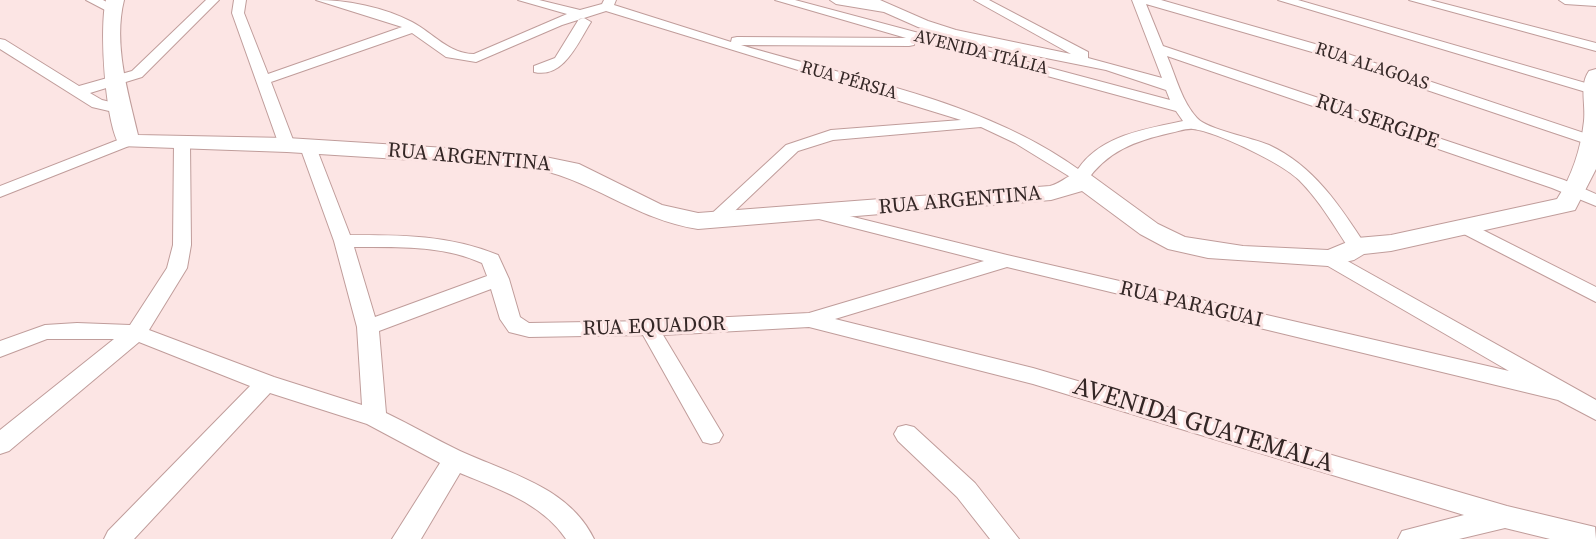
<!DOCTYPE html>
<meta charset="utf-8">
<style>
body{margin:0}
canvas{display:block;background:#fce5e4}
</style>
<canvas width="1596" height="539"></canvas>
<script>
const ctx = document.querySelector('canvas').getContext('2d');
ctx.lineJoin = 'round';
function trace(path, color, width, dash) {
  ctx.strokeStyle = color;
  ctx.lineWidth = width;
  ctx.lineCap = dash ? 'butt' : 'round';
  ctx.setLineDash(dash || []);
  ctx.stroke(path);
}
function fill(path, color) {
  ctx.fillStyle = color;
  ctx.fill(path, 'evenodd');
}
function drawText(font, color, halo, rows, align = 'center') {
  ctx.font = font + ' "Source Serif 4",serif';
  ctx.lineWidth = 6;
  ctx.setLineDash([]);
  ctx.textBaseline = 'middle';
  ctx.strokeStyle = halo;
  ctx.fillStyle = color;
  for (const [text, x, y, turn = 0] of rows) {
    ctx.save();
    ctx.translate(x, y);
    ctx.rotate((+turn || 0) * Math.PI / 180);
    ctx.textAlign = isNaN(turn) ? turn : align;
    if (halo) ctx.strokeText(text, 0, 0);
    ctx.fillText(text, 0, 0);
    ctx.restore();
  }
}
const street = new Path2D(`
 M 86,0 L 103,0 L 117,8 L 115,11 L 107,11 Z
 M 206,0 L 219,0 L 142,77 L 90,93 L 102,100 L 127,106 L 130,109 L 122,114 L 92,107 L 0,49 L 0,39 L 5,40 L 79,86 L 132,71 Z
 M 234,0 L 246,0 L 244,13 L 268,74 L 402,27 L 316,0 C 347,0 384,7 412,22 C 433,33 449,54 474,54 L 567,14 L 518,0 L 539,0 L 580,10 L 602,4 L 604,0 L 616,0 L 614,5 L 731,42 L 732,38 L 737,37 L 906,38 L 775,0 L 795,0 L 1170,100 L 1166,90 L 1106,70 L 981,45 L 918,27 L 884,12 L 836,4 L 830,0 L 880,0 L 928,21 L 956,30 L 1071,54 L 974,0 L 989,0 L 1088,52 L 1088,58 L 1162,78 L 1132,0 L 1161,0 L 1336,50 L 1596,137 L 1596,147 L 1326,56 L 1146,4 L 1163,46 L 1564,180 L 1596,194 L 1596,206 L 1552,188 L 1167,56 C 1176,77 1182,102 1197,118 C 1206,129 1253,138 1269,145 C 1314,166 1340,206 1366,246 L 1364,250 L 1350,250 C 1334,226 1320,201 1299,180 C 1282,163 1217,132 1193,129 C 1186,128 1177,132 1170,133 C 1135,141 1107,151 1086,182 L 1080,183 L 1015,143 L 981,127 L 833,140 L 798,151 L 720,225 L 714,226 L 705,221 L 708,217 L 786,145 L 831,130 L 961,120 L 606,11 L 562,25 L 476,62 L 446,57 L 412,33 L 271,82 L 295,145 L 287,150 L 279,145 L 232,13 ZM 915,40 L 1176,111 L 1183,121 C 1146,129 1101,135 1078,169 C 980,99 854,79 741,45 L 909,46 L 914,45 Z
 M 1278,0 L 1298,0 L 1596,86 L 1596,95 Z
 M 1409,0 L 1430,0 L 1596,43 L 1596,51 Z
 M 1559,0 L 1596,0 L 1596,6 L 1565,4 Z
 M 584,18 L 591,22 C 578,42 564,79 534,72 L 534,66 L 555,58 L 579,19 Z
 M 128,136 L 136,141 L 134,144 L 0,197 L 0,186 Z
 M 182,138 L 190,143 L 191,245 L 187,268 L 149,330 L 274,377 L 362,405 L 357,327 L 334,241 L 300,147 L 308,142 L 316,147 L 350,235 C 401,235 450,235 498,255 L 509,279 L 520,317 L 529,323 L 649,321 L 809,313 L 984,261 L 811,217 L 808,213 L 811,209 L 817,208 L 1007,255 L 1509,371 L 1321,262 L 1318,258 L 1321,254 L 1335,254 L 1596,400 L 1596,420 L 1558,400 L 1007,267 L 835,319 L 1033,368 L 1507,506 L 1595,527 L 1596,539 L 1550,539 L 1505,528 L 1459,539 L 1398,539 L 1402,531 L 1464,515 L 1033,384 L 809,327 L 663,335 L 723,435 L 719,442 L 711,444 L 703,442 L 643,335 L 529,337 L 509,332 L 500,319 L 491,289 L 379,331 L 386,413 C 411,425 435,439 460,451 C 508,473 569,487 594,539 L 566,539 C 542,503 498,489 460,473 L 421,539 L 392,539 L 440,463 L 367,424 L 270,393 L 134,539 L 104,539 L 108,531 L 250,386 L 139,342 L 9,451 L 0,454 L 0,430 L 114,339 L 47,339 L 0,357 L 0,341 L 45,325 L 77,323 L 130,325 L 167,268 L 173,245 L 174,143 ZM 354,247 C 397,247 442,245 482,263 L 487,276 L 375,317 Z
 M 1467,222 L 1596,287 L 1596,302 L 1460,232 L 1458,228 L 1460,224 Z
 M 906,425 L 914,427 L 975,483 L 1019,539 L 990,539 L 957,497 L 898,441 L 894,434 L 898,427 Z`);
const secondary = new Path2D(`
 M 106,0 L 124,0 C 113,44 128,92 138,135 L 287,138 L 526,153 L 579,164 L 662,205 L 698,213 L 1050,186 C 1065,182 1072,169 1088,173 L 1158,224 L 1185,237 L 1243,246 L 1328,250 L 1357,238 L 1391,235 L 1557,199 C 1572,176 1581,148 1584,121 C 1586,104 1579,85 1589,71 L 1596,69 L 1596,169 L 1575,210 L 1391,251 L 1364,254 L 1354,260 L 1328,266 L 1208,258 L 1168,249 L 1140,234 L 1082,191 L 1051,200 L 698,229 C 635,220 588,176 526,167 L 287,152 L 120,146 C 105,123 99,27 106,0 Z`);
const farStreetnames = [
 ["AVENIDA ITÁLIA",981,53,14],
 ["RUA ALAGOAS",1372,67,18],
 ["RUA PÉRSIA",849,81,16]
];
const streetNames = [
 ["RUA SERGIPE",1377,122,19],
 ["RUA ARGENTINA",469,158,5],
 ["RUA ARGENTINA",960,201,-5],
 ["RUA PARAGUAI",1191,305,13],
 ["RUA EQUADOR",654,327,-2]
];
const nearStreetnames = [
 ["AVENIDA GUATEMALA",1203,426,17]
];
trace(street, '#c09d9b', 2);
trace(secondary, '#c09d9b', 2);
fill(street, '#fff');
fill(secondary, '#fff');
drawText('18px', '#342726', '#fce5e4', farStreetnames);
drawText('21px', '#342726', '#fce5e4', streetNames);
drawText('26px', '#342726', '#fce5e4', nearStreetnames);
</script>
